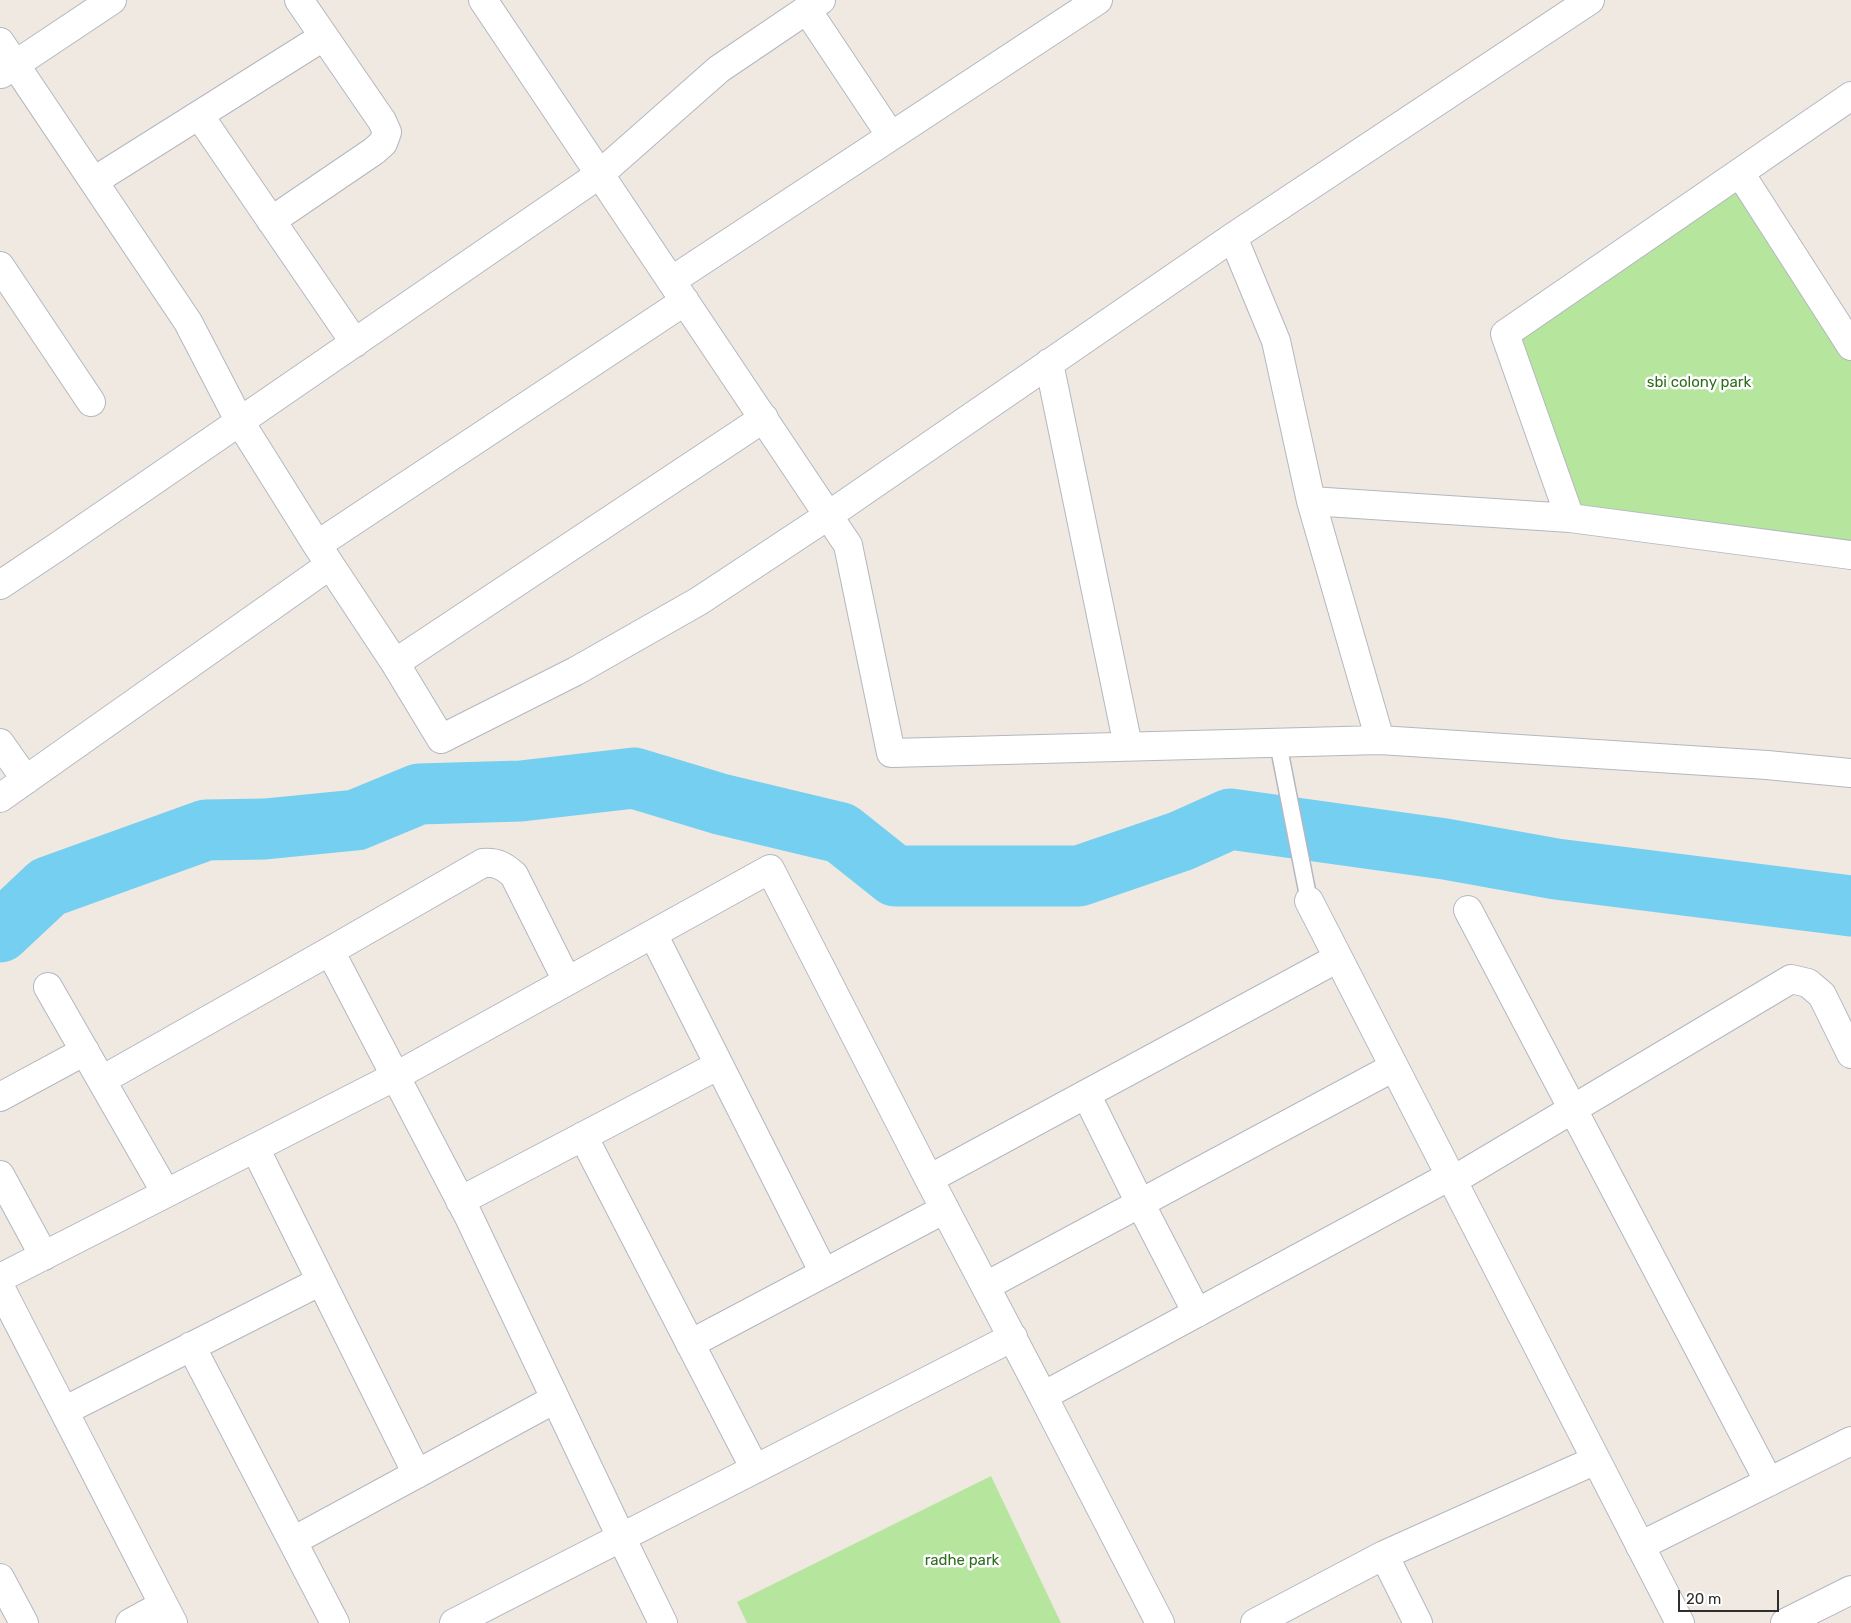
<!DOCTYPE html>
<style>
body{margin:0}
#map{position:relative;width:1851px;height:1623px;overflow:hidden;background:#efe9e1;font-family:Rubik,sans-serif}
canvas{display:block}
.scale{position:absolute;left:1678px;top:1590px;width:101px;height:22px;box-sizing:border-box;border:2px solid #2e2e2e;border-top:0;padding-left:6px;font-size:15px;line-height:18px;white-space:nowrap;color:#2e2e2e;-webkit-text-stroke:4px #fff;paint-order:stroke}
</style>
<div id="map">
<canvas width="1851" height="1623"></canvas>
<div class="scale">20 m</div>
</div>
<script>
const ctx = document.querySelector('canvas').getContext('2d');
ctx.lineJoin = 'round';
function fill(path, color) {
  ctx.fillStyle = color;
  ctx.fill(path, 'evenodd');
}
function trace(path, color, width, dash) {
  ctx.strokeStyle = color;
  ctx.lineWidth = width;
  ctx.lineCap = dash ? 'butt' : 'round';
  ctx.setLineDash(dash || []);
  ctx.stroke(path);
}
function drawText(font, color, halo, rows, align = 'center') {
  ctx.font = font + ' Rubik,sans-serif';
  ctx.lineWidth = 5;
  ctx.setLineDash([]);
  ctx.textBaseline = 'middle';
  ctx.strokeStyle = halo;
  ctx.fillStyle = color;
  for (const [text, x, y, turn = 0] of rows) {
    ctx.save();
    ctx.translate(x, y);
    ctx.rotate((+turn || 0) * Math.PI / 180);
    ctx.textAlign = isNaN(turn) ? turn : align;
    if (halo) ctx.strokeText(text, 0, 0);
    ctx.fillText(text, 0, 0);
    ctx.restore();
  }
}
const green = new Path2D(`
 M 1740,173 L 1851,342 L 1851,547 L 1563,523 L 1500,338 Z
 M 991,1476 L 1061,1623 L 747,1623 L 737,1602 Z`);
const river = new Path2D(`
 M 0,932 L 48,887 L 206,830 L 265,829 L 356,820 L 419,794 L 521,791 L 634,778 L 720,804 L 841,833 L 895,876 L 1079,876 L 1181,841 L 1230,819 L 1445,849 L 1556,869 L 1851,906`);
const service = new Path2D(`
 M 1278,743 L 1309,901`);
const minor = new Path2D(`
 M 483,0 L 848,545 L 891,753 L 1380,740 L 1767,765 L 1851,773
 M 807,10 L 891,136
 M 0,42 L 188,322 L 240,422 L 317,545 L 395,663 L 441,739 L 576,671 L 699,601 L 829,515 L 1233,237 L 1590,0
 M 1,74 L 112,0
 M 1851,96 L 1505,334 L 1570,518 L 1851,555
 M 199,115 L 355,343
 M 1740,173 L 1851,346
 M 94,181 L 323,37
 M 271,221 L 374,151 L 383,143 L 387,132 L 382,121 L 299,0
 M 1233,237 L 1276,341 L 1311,501 L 1380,740
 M 0,266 L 91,402
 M 671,281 L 1098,0
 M 1049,363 L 1128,746
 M 1311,501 L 1570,518
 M 317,545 L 685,301
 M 0,585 L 57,547 L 600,174 L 719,69 L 821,0
 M 395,663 L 764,418
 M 0,743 L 26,780
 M 0,798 L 330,565
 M 1309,901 L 1680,1623
 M 1468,910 L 1769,1482
 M 653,934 L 824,1273
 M 330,951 L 483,863 C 497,862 504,866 514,875 L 567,981
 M 48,987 L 166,1193
 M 102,1080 L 330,951 L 469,1217 L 621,1537 L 663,1623
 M 1086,1094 L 1140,1203 L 1197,1313
 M 0,1097 L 85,1051
 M 583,1136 L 755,1469
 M 255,1148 L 417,1474
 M 0,1175 L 44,1256
 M 929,1179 L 1338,958
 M 1452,1181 L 1791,979 L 1808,983 L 1822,995 L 1851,1054
 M 460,1201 L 719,1065
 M 0,1278 L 396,1076 L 770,869 L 929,1179 L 1043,1396
 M 986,1286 L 1394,1067
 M 0,1287 L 173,1623
 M 690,1344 L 945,1209
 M 191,1346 L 335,1623
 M 64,1411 L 321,1281
 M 293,1541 L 555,1399
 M 1640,1546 L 1851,1441
 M 1384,1555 L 1596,1460
 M 0,1578 L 24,1623
 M 130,1623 L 163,1605
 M 454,1623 L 1013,1337
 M 1160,1623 L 1043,1396 L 1450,1176
 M 1255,1623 L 1384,1555 L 1418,1623
 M 1785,1623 L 1851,1590`);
const parkNames = [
 ["sbi colony park",1699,383],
 ["radhe park",962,1561]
];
fill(green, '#b6e59e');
trace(river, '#75cff0', 61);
trace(service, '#b4b7c1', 19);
trace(minor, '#b4b7c1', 30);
trace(service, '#fff', 16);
trace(minor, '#fff', 28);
drawText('15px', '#2c6e1b', '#fff', parkNames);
</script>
